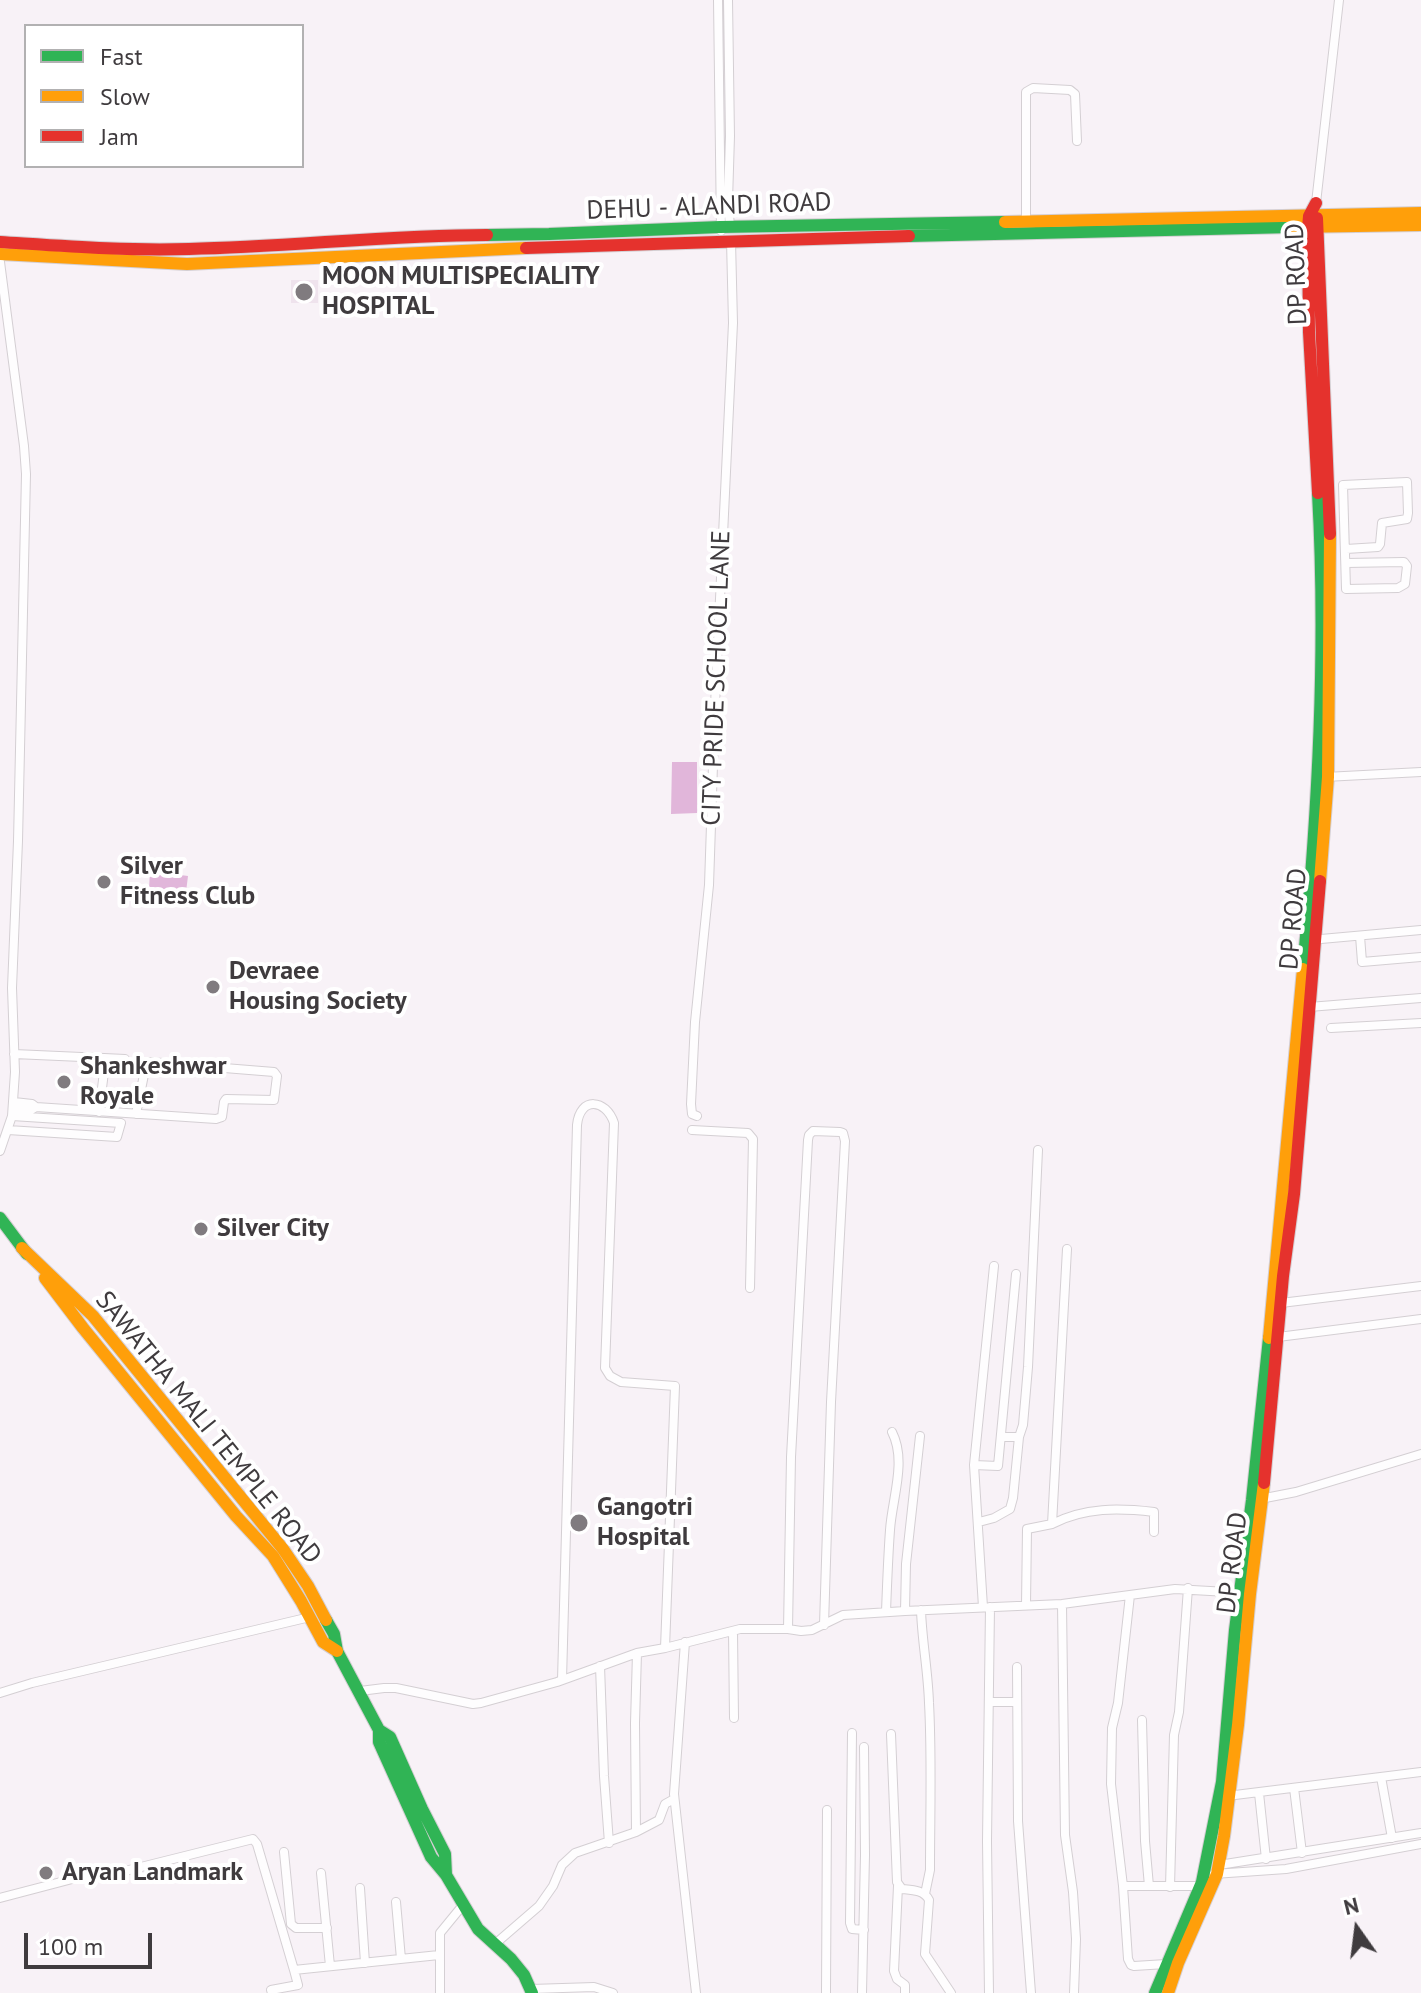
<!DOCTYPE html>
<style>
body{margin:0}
#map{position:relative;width:1421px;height:1993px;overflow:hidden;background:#f8f2f7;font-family:"PT Sans",sans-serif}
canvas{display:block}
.legend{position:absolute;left:24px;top:24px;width:280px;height:144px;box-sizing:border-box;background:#fff;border:2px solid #b2b1b2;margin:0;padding:10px 14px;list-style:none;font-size:24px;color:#3f3b3e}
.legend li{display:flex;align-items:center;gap:16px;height:40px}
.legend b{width:40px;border:2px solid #b2b1b2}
.north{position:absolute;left:1317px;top:1889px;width:80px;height:80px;-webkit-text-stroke:6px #fff;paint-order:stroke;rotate:346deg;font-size:22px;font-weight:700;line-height:32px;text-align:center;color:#3f3b3e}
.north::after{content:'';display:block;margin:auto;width:28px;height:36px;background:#3f3b3e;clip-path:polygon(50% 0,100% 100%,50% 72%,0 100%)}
.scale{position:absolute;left:24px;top:1933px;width:128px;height:36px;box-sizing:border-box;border:4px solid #3f3b3e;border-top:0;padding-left:10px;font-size:24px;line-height:28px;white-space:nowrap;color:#3f3b3e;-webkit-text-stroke:6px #fff;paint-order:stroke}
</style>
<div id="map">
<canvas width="1421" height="1993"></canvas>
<ul class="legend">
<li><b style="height:10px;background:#30b455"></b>Fast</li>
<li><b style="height:10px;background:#ff9f0a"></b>Slow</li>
<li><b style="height:10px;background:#e5322d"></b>Jam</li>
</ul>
<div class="north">N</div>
<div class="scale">100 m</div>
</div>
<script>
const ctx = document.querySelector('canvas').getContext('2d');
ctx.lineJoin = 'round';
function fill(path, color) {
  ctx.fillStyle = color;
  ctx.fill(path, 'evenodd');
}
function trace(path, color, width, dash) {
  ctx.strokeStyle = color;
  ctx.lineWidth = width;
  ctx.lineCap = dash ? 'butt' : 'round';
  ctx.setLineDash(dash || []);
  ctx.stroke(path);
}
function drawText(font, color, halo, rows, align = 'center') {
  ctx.font = font + ' "PT Sans",sans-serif';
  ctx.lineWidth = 8;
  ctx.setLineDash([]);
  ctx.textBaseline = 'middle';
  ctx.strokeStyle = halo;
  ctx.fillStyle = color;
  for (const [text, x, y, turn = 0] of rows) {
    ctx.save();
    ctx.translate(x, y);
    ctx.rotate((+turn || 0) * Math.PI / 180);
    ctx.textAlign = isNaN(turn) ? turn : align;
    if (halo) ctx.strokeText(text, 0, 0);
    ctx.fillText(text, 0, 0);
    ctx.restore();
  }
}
const built = new Path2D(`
 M 291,280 L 318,280 L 318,303 L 291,303 Z`);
const water = new Path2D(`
 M 672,762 L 697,762 L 697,813 L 671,814 Z
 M 150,871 L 188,876 L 186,892 L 149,889 Z`);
const street = new Path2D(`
 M 718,0 L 721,231
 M 728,0 L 730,136 L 728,201 L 730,227
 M 1316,203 L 1339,0
 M 1026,221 L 1026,92 L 1033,88 L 1070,90 L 1075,94 L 1077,141
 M 0,262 L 24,446 L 26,474 L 18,841 L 12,988 L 15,1072 L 12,1116 L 0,1151
 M 1346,549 L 1378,547 L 1380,544 L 1382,523 L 1407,519 L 1408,513 L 1407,482 L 1343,485 L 1346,589 L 1398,588 L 1405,584 L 1407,566 L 1404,562 L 1346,563
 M 1325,777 L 1421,772
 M 1360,936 L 1362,962 L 1421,957
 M 1310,940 L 1421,930
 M 1309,1007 L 1421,998
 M 1331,1028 L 1421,1023
 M 14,1054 L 104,1058 L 105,1064 L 99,1112
 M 104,1058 L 125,1059
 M 14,1102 L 32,1104 L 36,1107 L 216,1119 L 222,1117 L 224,1102 L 226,1099 L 274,1100 L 277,1076 L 274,1072 L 150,1062 L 146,1065 L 136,1114
 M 13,1109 L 31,1110 L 36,1107
 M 697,1116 L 692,1114 L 691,1104 L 695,1022 L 709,885 L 715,705 L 733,323 L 731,241
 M 8,1130 L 117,1137 L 121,1123 L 12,1116
 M 692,1130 L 748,1133 L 753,1139 L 750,1288
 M 994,1266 L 974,1465 L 998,1466 L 1016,1274
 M 1281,1303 L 1421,1286
 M 1278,1337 L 1421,1319
 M 1001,1437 L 1019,1437 L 1023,1425 L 1028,1367 L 1038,1150
 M 974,1465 L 983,1607
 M 1260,1499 L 1296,1492 L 1421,1454
 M 979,1522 L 994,1518 L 1010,1509 L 1013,1498 L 1019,1437
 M 1052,1524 C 1085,1507 1119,1508 1154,1512 L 1154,1532
 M 1130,1595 L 1118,1703 L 1112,1728 L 1111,1784 L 1123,1886 L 1128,1959 L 1131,1965 L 1134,1966 L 1166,1964
 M 1062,1604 L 1065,1835 L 1073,1892 L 1076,1939 L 1074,1993
 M 1026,1605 L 1027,1529 L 1052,1524 L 1067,1249
 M 921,1610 C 922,1641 928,1671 929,1703 C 932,1758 930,1814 930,1870 L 925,1894
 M 905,1611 L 906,1564 L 920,1436
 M 886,1612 C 887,1585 888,1558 890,1530 C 892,1499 907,1461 892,1432
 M 788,1629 L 791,1457 L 808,1140 L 809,1135 L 813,1131 L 840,1132 L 843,1133 L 845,1141 L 831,1402 L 824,1625
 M 733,1631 L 734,1718
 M 685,1642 L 674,1794 L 696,1993
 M 600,1666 L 604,1776 L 609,1843
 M 1017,1667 L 1018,1821 L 1031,1993
 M 562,1680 L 577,1125 C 580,1096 606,1099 614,1123 L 605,1368 L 610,1376 L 621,1382 L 675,1386 L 665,1648
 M 360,1691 L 384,1688 L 396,1688 L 473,1704 L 481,1703 L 557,1682 L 637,1653 L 665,1648 L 740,1629 L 788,1629 L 801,1631 L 812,1630 L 843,1615 L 905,1611 L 1062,1604 L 1175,1589 L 1245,1593
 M 0,1693 L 32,1683 L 310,1617
 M 990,1702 L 1016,1702
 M 1142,1720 L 1145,1841 L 1149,1886
 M 852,1733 L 850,1923 L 852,1929 L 864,1930
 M 891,1734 L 897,1882 L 902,1889 C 912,1890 924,1890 929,1900 L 925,1954 L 951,1993
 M 1381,1777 L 1392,1838
 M 1294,1788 L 1302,1853
 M 1259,1793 L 1266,1859
 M 1227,1796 L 1421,1772
 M 636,1832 L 659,1820 L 665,1804 L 674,1799
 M 284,1852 L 291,1924 L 296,1928 L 327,1928
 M 1219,1865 L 1421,1833
 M 321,1873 L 330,1966
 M 1214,1874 L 1286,1869 L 1421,1844
 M 898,1886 L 894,1971 L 897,1979 L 905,1985 L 905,1993
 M 1123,1886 L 1201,1886
 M 1170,1887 L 1174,1735 L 1179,1712 L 1188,1588
 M 360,1888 L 365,1963
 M 0,1898 L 99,1872 L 125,1871 L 253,1839 L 257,1844 L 294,1970
 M 396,1902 L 401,1959
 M 495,1944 L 539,1906 L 553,1886 L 562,1865 L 575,1853 L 636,1832 L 635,1723 L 637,1653
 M 531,1989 L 594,1987 L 613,1993
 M 272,1993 L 271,1990 L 298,1985 L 294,1970 L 439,1955
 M 440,1993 L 440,1933 L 463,1905
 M 826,1993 L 827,1810
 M 862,1993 L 865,1855 L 864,1747
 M 989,1993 L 987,1841 L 990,1607`);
const fast = new Path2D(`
 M 487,235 L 549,234 L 720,227 L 1005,222
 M 909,236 L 1293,227
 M 1303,969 C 1318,811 1327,651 1318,493
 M 0,1218 L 27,1254
 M 326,1620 L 334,1634 L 337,1651 L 379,1730 L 379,1742 L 431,1857 L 446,1875 L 478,1929 L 511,1959 L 524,1975 L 532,1993
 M 379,1730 L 390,1737 L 422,1809 L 445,1854 L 446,1875
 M 1155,1993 L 1202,1882 L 1222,1782 L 1235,1630 L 1252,1500 L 1269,1338`);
const slow = new Path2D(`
 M 1005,222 L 1421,213
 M 1293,227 L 1421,225
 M 0,254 L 187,264 L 526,248
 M 1320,881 L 1328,777 L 1330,534
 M 22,1248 L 93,1316 L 283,1549 L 308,1586 L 326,1620
 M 45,1278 L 83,1328 L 236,1516 L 273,1556 L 301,1601 L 323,1642 L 337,1651
 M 1269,1338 L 1303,969
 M 1168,1993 L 1178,1963 L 1217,1874 L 1224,1836 L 1238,1725 L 1250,1594 L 1264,1483`);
const jam = new Path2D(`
 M 1316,203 L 1309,216 L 1308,228 L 1309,332 L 1318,493
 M 1317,218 L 1330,534
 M 0,242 C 63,246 126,251 189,249 C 289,247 388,235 487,235
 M 526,248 L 909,236
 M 1264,1483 L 1283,1276 L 1294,1194 L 1320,881`);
const markers = [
 [304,292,10,"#807b7f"],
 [104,882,8,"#807b7f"],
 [213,987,8,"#807b7f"],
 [64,1082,8,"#807b7f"],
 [201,1229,8,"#807b7f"],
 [579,1523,10,"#807b7f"],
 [46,1873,8,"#807b7f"]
];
const streetNames = [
 ["DEHU - ALANDI ROAD",709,207,-2],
 ["DP ROAD",1297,274,-92],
 ["CITY PRIDE SCHOOL LANE",717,678,-88],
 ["DP ROAD",1294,919,-85],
 ["SAWATHA MALI TEMPLE ROAD",208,1428,51],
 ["DP ROAD",1233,1563,-83]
];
const poiNames = [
 ["MOON MULTISPECIALITY",322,277],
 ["HOSPITAL",322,307],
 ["Silver",120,867],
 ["Fitness Club",120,897],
 ["Devraee",229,972],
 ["Housing Society",229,1002],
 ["Shankeshwar",80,1067],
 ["Royale",80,1097],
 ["Silver City",217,1229],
 ["Gangotri",597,1508],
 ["Hospital",597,1538],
 ["Aryan Landmark",62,1873]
];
fill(built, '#efe3ed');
fill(water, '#e1b6da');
trace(street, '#d4cfd3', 10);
trace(fast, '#d4cfd3', 14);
trace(slow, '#d4cfd3', 14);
trace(jam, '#d4cfd3', 14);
trace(street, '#fefdfe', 8);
trace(fast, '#30b455', 12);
trace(slow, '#ff9f0a', 12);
trace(jam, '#e5322d', 12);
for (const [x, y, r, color] of markers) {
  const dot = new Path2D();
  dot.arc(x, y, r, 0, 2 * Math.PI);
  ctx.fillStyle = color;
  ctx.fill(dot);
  trace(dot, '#fff', 3);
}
drawText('26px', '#3f3b3e', '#fff', streetNames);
drawText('bold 26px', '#3f3b3e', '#fff', poiNames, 'left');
</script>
